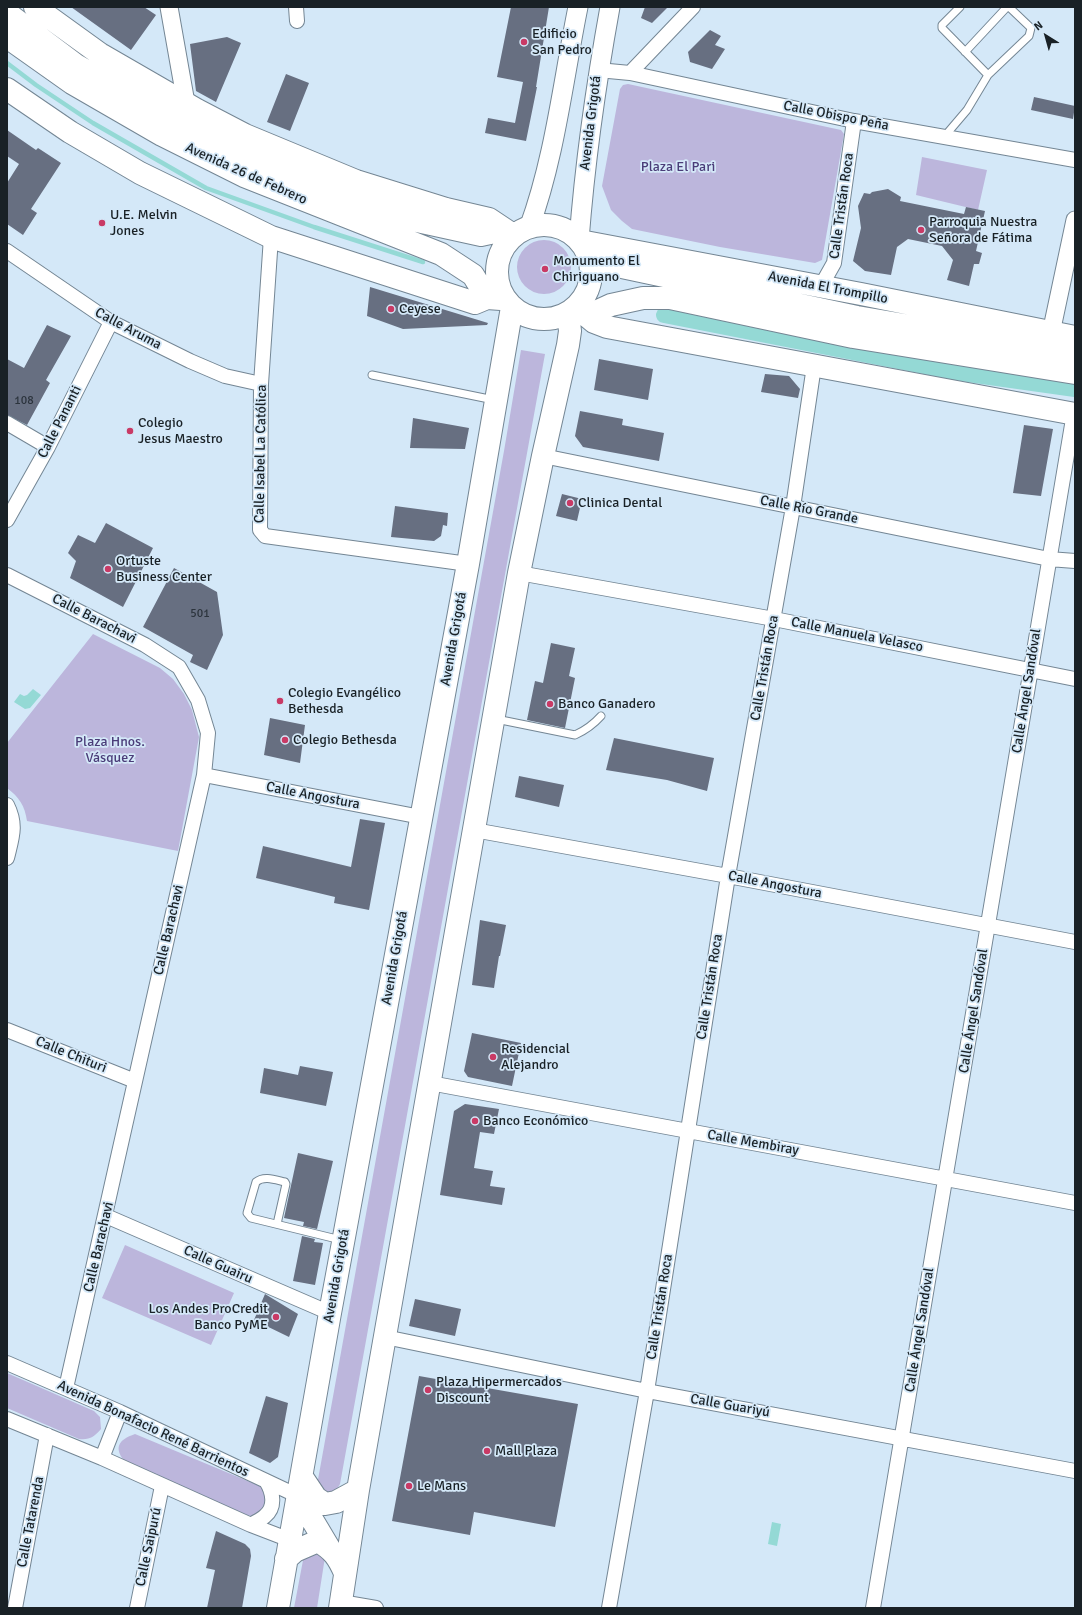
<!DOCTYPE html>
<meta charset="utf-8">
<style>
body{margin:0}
#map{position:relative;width:1082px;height:1615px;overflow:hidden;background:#d4e8f8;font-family:Signika,sans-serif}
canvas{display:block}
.frame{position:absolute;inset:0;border:8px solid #192126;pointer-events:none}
.north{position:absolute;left:1026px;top:16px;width:40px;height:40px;-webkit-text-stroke:3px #d4e8f8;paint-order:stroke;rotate:323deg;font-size:11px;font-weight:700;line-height:16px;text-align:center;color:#192126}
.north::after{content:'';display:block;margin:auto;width:14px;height:18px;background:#192126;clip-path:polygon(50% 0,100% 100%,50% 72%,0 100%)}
</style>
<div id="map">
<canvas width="1082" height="1615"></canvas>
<div class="frame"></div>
<div class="north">N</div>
</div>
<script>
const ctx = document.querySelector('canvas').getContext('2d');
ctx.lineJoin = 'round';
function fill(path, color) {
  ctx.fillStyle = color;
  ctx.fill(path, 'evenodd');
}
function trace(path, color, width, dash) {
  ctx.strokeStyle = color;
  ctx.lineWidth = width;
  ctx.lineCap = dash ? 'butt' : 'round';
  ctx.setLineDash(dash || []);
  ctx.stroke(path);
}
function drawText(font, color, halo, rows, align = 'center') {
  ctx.font = font + ' Signika,sans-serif';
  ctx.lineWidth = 3.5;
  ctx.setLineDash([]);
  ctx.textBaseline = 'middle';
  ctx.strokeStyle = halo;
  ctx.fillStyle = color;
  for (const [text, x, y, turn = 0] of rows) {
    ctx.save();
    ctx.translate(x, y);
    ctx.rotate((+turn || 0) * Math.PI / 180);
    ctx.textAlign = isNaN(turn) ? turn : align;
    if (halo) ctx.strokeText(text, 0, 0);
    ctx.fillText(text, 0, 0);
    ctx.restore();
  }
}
const green = new Path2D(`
 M 628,84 L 841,130 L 844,134 L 822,260 L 815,263 L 720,247 L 632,229 L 622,221 L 611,210 L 602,186 L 620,89 L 623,85 Z
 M 922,157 L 987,170 L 978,210 L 916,195 Z
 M517 267a27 27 0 1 1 54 0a27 27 0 1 1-54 0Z
 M 521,350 L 545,354 L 340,1484 L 334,1494 L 326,1495 L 317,1485 L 504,451 Z
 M 93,634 L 160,668 L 173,679 L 184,694 L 192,710 L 199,737 L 178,851 L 27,821 C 25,806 19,797 7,788 L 7,743 Z
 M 125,1245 L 234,1293 L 211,1345 L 102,1298 Z
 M 7,1373 L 94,1411 L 100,1417 L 101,1429 C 94,1437 90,1440 79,1439 L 7,1408 Z
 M 135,1434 L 262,1487 L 266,1501 L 263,1512 L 255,1517 L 247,1515 L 126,1463 C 113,1448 118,1440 135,1434 Z
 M 312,1548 L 325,1557 L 317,1608 L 294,1608 L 304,1555 Z`);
const water = new Path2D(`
 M 33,689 L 41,695 L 30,708 L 25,709 L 14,702 L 20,694 L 24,696 L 27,695 Z
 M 772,1522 L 781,1524 L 777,1546 L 768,1544 Z`);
const stream = new Path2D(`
 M 7,63 L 36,85 L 93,123 L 206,188 L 314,227 L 423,262`);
const canal = new Path2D(`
 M 664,315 L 954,372 L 1075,389`);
const building = new Path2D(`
 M 71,7 L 144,7 L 156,15 L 131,50 Z
 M 511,7 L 549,7 L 536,87 L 537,87 L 526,141 L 485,133 L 488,118 L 515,123 L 523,82 L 497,77 Z
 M 645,7 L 668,7 L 652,23 L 641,18 Z
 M 710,30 L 721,36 L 715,45 L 725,49 L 712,69 L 690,62 L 688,52 Z
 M 227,37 L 241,43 L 216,102 L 196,91 L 190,44 Z
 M 286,74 L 309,83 L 290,131 L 267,122 Z
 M 1034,97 L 1075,106 L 1073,119 L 1031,110 Z
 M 7,130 L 36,150 L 38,148 L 61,163 L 31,209 L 37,213 L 23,235 L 7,224 L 7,183 L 19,164 L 7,156 Z
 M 888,189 L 901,197 L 900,201 L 964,214 L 966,207 L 985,211 L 976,251 L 982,253 L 979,264 L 974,264 L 969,286 L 947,280 L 953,260 L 942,246 L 908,239 L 897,247 L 891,275 L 865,271 L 853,261 L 861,228 L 858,206 L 864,193 L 870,194 L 872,192 Z
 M 370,287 L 488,323 L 487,325 L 403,329 L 367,316 Z
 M 47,325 L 71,336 L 46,380 L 50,383 L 27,425 L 7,415 L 7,359 L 24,368 Z
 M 599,359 L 653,369 L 648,400 L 594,390 Z
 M 765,374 L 789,376 L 800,389 L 798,398 L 761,392 Z
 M 580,411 L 623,419 L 622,425 L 664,433 L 659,461 L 583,447 L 575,436 Z
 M 413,418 L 469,428 L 465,449 L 410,448 Z
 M 1024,425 L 1053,429 L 1041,496 L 1013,493 Z
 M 562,494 L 582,499 L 577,521 L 556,516 Z
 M 395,506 L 448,513 L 447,526 L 443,525 L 441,536 L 434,541 L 391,537 Z
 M 106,523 L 153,548 L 123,607 L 70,578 L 76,561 L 68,553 L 78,535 L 95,543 Z
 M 174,568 L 217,592 L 223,635 L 207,670 L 190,662 L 193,655 L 143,627 Z
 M 551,643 L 575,648 L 569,676 L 575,678 L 565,728 L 527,720 L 535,681 L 543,683 Z
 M 270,718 L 305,725 L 300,763 L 264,755 Z
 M 614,738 L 714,758 L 707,791 L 667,780 L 606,770 Z
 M 519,776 L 564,785 L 559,807 L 515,797 Z
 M 360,819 L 385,823 L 369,910 L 334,903 L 335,897 L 256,878 L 263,846 L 351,867 Z
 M 480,920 L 506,925 L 500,956 L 499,956 L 494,988 L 472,985 Z
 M 472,1033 L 521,1043 L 512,1086 L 468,1077 L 464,1071 Z
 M 300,1066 L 333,1072 L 326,1106 L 260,1093 L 264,1068 L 298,1075 Z
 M 465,1104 L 499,1109 L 494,1134 L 480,1132 L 474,1168 L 493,1171 L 490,1186 L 505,1188 L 502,1205 L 440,1195 L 454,1111 Z
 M 298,1153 L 333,1161 L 317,1229 L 303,1226 L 304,1222 L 284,1218 Z
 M 302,1236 L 315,1239 L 314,1242 L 323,1243 L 315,1285 L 293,1281 Z
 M 265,1294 L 298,1314 L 289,1337 L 254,1320 Z
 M 415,1299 L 461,1309 L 455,1336 L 409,1326 Z
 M 419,1376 L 578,1404 L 555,1527 L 474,1512 L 470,1535 L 392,1521 Z
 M 266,1396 L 288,1403 L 278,1457 L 270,1463 L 249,1453 Z
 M 216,1531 L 245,1544 L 250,1549 L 251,1556 L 242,1608 L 207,1608 L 215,1570 L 206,1568 Z`);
const service = new Path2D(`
 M 960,7 L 942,25 L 942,28 L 988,75
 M 965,52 L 1007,7
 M 944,137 L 967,110 L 988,75 L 1029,36 L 1031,28 L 1009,7
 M 372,375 L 494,400
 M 496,719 L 575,735 C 586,730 593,725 601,716
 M 277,1224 L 286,1184 L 285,1182 C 276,1180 264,1175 256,1182 L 247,1213 L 251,1218 L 341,1240`);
const minor = new Path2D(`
 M 296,7 L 297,21
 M 598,70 L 630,73 L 854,121 L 1075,160
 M 630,73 L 693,7
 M 271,237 L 261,384 L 260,530 L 265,536 L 468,564
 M 7,251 L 111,322 L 190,361 L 225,376 L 261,384
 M 817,286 L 825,279 L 834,263 L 854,121
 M 7,423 L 48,447
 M 543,456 L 1049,559 L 1075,561
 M 7,520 L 48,447 L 111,322
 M 519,573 L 774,619 L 1075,679
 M 7,575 L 145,645 L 179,667 L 198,700 L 208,733 L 204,775 L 66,1388
 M 204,775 L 421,817
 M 7,805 C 17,825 12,837 7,858
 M 474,830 L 728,876 L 1075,942
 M 7,1030 L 135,1081
 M 430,1083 L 1075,1203
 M 106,1216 L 330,1313
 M 385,1337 L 647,1391 L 1075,1471
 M 7,1363 L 120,1412 L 298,1496
 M 7,1419 L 102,1458 L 251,1525 L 290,1540
 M 102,1458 L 120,1412
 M 251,1525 C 255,1522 261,1520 265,1516 C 276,1507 273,1492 266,1481
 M 341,1602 L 376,1608
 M 15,1608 L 47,1435
 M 137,1608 L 162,1486
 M 609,1608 L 647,1391 L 728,876 L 793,507 L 814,366
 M 873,1608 L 1074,413`);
const tertiary = new Path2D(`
 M 169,7 L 186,103
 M 1051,333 L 1075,220`);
const secondary = new Path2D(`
 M 529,228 C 555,157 563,81 578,7
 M 579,240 C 585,162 596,84 610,7`);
const primary = new Path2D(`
 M 35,7 L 100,54 L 197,110 L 245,135 L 356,181 L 446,209 L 489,219 L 510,233
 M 7,13 L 76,65 L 171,119 L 250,160 L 347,197 L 408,219 L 481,235 L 504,230
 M 7,37 L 72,83 L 162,135 L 244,176 L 441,254 L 473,275 L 487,298
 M 7,89 L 70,132 L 140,173 L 271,237 L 475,303 L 487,298 L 501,299
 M497 272a47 47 0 1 1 94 0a47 47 0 1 1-94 0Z
 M 580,241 L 861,294 L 1075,337
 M 589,258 L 617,266 L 857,317 L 1075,354
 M 576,307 L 594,322 L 607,327 L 1075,414
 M 587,316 L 611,305 L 643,298 L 670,298 L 853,337 L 1075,373
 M 302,1477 L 316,1498 L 325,1504 L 336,1502 L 358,1490
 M 298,1496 L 329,1548
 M 286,1559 L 295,1551 L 318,1541 C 333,1550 338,1557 345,1573
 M 278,1608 L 330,1313 L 468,564 L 512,307
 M 340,1608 L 358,1490 L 519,573 L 543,456 L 568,345 L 570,331 L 568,313`);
const markers = [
 [524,42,4,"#c93a65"],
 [102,223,4,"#c93a65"],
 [921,230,4,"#c93a65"],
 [545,269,4,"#c93a65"],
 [391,309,4,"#c93a65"],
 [130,431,4,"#c93a65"],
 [570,503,4,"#c93a65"],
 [108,569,4,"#c93a65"],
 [280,701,4,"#c93a65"],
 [550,704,4,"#c93a65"],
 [285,740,4,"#c93a65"],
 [493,1057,4,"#c93a65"],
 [475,1121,4,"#c93a65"],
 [276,1317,4,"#c93a65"],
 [428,1390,4,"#c93a65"],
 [487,1451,4,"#c93a65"],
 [409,1486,4,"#c93a65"]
];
const numberNames = [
 ["108",24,401],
 ["501",200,614]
];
const poiNames = [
 ["Edificio",532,34],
 ["San Pedro",532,50],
 ["U.E. Melvin",110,215],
 ["Jones",110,231],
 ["Parroquia Nuestra",929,222],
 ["Señora de Fátima",929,238],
 ["Monumento El",553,261],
 ["Chiriguano",553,277],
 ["Ceyese",399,309],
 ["Colegio",138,423],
 ["Jesus Maestro",138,439],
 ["Clinica Dental",578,503],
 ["Ortuste",116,561],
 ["Business Center",116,577],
 ["Colegio Evangélico",288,693],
 ["Bethesda",288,709],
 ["Banco Ganadero",558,704],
 ["Colegio Bethesda",293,740],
 ["Residencial",501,1049],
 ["Alejandro",501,1065],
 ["Banco Económico",483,1121],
 ["Los Andes ProCredit",268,1309,"right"],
 ["Banco PyME",268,1325,"right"],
 ["Plaza Hipermercados",436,1382],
 ["Discount",436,1398],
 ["Mall Plaza",495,1451],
 ["Le Mans",417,1486]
];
const streetNames = [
 ["Calle Obispo Peña",836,116,11],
 ["Avenida Grigotá",591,123,-83],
 ["Avenida 26 de Febrero",246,174,24],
 ["Calle Tristán Roca",842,206,-82],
 ["Avenida El Trompillo",828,288,11],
 ["Calle Aruma",128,329,28],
 ["Calle Pananti",60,422,-63],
 ["Calle Isabel La Católica",261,454,-89],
 ["Calle Río Grande",809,510,11],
 ["Calle Barachavi",94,619,27],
 ["Calle Manuela Velasco",857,635,11],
 ["Avenida Grigotá",454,639,-80],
 ["Calle Tristán Roca",765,668,-80],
 ["Calle Ángel Sandóval",1027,691,-81],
 ["Calle Angostura",313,796,11],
 ["Calle Angostura",775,885,11],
 ["Calle Barachavi",169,930,-77],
 ["Avenida Grigotá",395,958,-80],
 ["Calle Tristán Roca",710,987,-81],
 ["Calle Ángel Sandóval",974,1011,-81],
 ["Calle Chituri",71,1055,22],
 ["Calle Membiray",753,1143,10],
 ["Calle Barachavi",99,1247,-77],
 ["Calle Guairu",218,1265,24],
 ["Avenida Grigotá",337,1276,-80],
 ["Calle Tristán Roca",660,1307,-81],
 ["Calle Ángel Sandóval",920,1330,-81],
 ["Calle Guariyú",730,1406,10],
 ["Avenida Bonafacio René Barrientos",153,1429,25],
 ["Calle Tatarenda",31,1522,-79],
 ["Calle Saipurú",149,1547,-78]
];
const parkNames = [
 ["Plaza El Pari",678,167],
 ["Plaza Hnos.",110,742],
 ["Vásquez",110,758]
];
fill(green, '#bcb6dc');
fill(water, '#94d9d5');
trace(stream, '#94d9d5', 4.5);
trace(canal, '#94d9d5', 16);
fill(building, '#676f81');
trace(service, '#748694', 9);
trace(minor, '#748694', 16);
trace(tertiary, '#748694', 19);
trace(secondary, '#748694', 21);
trace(primary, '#748694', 24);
trace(service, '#fff', 7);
trace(minor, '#fff', 14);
trace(tertiary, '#fff', 17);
trace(secondary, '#fff', 19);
trace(primary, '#fff', 22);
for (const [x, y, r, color] of markers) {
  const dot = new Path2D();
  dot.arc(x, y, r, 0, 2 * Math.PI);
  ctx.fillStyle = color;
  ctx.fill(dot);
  trace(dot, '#d4e8f8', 1.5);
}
drawText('12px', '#2c343d', null, numberNames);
drawText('14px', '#192126', '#d4e8f8', poiNames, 'left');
drawText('14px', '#192126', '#d4e8f8', streetNames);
drawText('14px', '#4a3c78', '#d4e8f8', parkNames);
</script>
